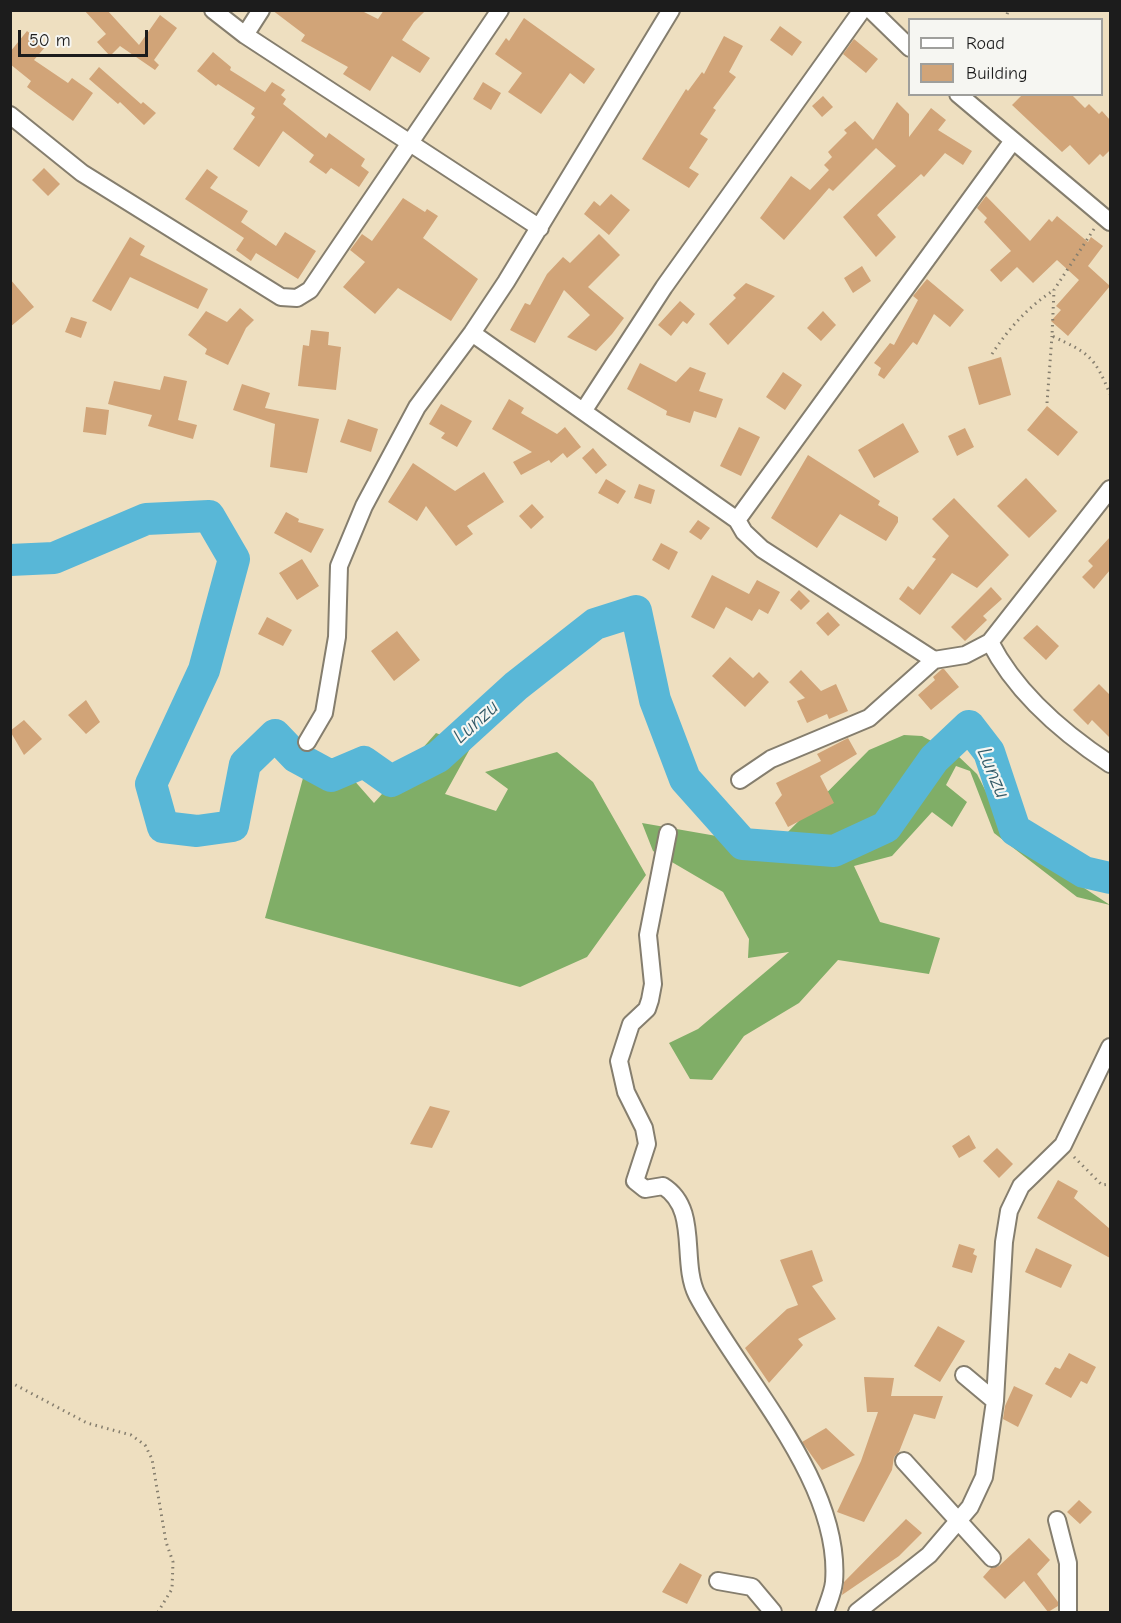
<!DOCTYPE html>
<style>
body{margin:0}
#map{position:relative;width:1121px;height:1623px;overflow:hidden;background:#eedfc0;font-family:"Comic Neue",sans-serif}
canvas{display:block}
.frame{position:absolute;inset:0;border:12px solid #1c1c1c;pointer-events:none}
.legend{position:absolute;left:908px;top:18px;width:195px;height:78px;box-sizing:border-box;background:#f6f6f2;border:2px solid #9f9f9c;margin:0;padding:8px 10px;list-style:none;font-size:18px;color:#1c1c1c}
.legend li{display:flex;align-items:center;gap:12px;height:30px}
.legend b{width:30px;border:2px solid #9f9f9c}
.scale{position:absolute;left:18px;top:30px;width:130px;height:27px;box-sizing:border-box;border:3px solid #1c1c1c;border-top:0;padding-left:8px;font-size:18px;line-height:21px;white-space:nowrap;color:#1c1c1c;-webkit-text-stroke:4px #f6f6f2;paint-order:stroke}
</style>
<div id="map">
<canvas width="1121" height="1623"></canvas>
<div class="frame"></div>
<ul class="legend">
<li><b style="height:8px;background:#fff"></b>Road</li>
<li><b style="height:16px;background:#d1a478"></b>Building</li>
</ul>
<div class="scale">50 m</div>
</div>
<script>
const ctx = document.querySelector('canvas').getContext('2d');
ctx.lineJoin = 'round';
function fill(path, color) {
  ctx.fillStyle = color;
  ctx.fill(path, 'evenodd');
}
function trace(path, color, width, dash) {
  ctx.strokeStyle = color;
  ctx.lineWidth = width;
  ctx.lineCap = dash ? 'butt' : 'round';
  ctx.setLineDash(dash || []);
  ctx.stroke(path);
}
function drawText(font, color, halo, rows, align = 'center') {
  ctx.font = font + ' "Comic Neue",sans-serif';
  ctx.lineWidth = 4.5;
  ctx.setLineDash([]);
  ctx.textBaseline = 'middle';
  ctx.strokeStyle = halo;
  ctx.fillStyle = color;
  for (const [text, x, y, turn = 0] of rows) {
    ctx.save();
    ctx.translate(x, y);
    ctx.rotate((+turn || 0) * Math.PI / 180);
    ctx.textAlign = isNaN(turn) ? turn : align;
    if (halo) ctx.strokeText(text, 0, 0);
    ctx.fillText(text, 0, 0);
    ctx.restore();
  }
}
const forest = new Path2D(`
 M 436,733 L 471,747 L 445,794 L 496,811 L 508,789 L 485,772 L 557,752 L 593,782 L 646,875 L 587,957 L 520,987 L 265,918 L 303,778 L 345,770 L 374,803 Z
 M 904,735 L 922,736 L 956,754 L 977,774 L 1004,827 L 1057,870 L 1110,905 L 1077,897 L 994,833 L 970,771 L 956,766 L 946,785 L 967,802 L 952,827 L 932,812 L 892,856 L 854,866 L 880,922 L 940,938 L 929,974 L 838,960 L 799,1003 L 744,1036 L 712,1080 L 690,1079 L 669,1043 L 698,1029 L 789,952 L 748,958 L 749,939 L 723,892 L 653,851 L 642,823 L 774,846 L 869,750 Z`);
const river = new Path2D(`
 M 10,560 L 54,558 L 146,519 L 209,516 L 234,559 L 204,670 L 151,784 L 163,827 L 197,831 L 233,826 L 245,764 L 275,735 L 296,757 L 331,776 L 364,762 L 391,781 L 438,757 L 516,686 L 595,624 L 636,611 L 655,700 L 685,779 L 743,844 L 834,851 L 886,827 L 934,759 L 969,726 L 989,752 L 1015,830 L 1084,872 L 1110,878`);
const building = new Path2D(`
 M 84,10 L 107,10 L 139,45 L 160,15 L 177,28 L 154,60 L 159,65 L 155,70 L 120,46 L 110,56 L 97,42 L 106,34 Z
 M 272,10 L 360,10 L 378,19 L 384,10 L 426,10 L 414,22 L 402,40 L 430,58 L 420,73 L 392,56 L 370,91 L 343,74 L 348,67 L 301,41 L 305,35 Z
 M 524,18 L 595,69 L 584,84 L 570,73 L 541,114 L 508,92 L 522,73 L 495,54 L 506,38 L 509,41 Z
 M 780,26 L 802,42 L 792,56 L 770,40 Z
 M 27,31 L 46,46 L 34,60 L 68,83 L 72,78 L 93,93 L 73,121 L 27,87 L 31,81 L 10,64 L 10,52 Z
 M 724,36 L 743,46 L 729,72 L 736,77 L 713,108 L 716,110 L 700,134 L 708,139 L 689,168 L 699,174 L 689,188 L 642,159 L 686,89 L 688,91 L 702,72 L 704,74 Z
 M 854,39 L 878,59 L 866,73 L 843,54 Z
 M 213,52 L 231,67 L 230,70 L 265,92 L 272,82 L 285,90 L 281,95 L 286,99 L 283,104 L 326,138 L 329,133 L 365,159 L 361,166 L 369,172 L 359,187 L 331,168 L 326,174 L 309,162 L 314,155 L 283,131 L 259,167 L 233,149 L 255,117 L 251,114 L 255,108 L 218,84 L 216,86 L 197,71 Z
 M 99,67 L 141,104 L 143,102 L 156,113 L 144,125 L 120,102 L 118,104 L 89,79 Z
 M 483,82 L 501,93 L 491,110 L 473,99 Z
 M 1023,94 L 1071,94 L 1085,108 L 1089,104 L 1099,114 L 1102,111 L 1110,120 L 1110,150 L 1103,157 L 1100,154 L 1089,165 L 1070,145 L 1062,152 L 1012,105 Z
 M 823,96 L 833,107 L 822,117 L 812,106 Z
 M 897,102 L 909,114 L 909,137 L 931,108 L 946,120 L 938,130 L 972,151 L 963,165 L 945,153 L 924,177 L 921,174 L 877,215 L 896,237 L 876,257 L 843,217 L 896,166 L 876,148 L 833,191 L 829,188 L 784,240 L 760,218 L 791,176 L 810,190 L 829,170 L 824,165 L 832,157 L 828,152 L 847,133 L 844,130 L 855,121 L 873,140 Z
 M 44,168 L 60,184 L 48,196 L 32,180 Z
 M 207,169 L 218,177 L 210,188 L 248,211 L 241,222 L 276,246 L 285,232 L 316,251 L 298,279 L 256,253 L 251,261 L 236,250 L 244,238 L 185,199 Z
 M 611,194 L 630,210 L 609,235 L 584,214 L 594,201 L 600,206 Z
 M 986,196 L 1030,241 L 1049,219 L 1052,222 L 1057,216 L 1088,242 L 1091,237 L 1103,246 L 1088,266 L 1110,286 L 1068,336 L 1051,321 L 1061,310 L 1056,306 L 1079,280 L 1057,260 L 1033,283 L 1017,267 L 1001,282 L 990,270 L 1011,251 L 984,222 L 987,218 L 977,208 Z
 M 403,198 L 425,212 L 427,209 L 438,216 L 423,238 L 478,279 L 451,321 L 398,288 L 375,314 L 343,287 L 365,262 L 350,250 L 362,234 L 372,241 Z
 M 599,234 L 620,255 L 588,287 L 624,318 L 612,334 L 596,351 L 567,337 L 590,315 L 564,290 L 535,343 L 510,330 L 525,303 L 530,305 L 547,274 L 563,257 L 570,263 Z
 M 130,237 L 145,246 L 140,255 L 208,289 L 198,309 L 130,277 L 111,311 L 92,301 Z
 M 862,266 L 871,281 L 853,293 L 844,278 Z
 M 10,279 L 34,307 L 10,327 Z
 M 927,279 L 964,310 L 950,327 L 934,314 L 917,345 L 913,342 L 884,379 L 878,375 L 881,368 L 874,363 L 890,343 L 894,345 L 918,300 L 913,296 Z
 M 746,283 L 775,296 L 728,345 L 709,324 L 736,298 L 733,295 Z
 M 680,301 L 695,314 L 687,324 L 683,321 L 671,336 L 658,325 Z
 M 240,308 L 254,320 L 246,328 L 228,365 L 205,354 L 207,349 L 188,335 L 206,311 L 227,322 Z
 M 823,311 L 836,325 L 821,341 L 807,328 Z
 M 71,317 L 87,322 L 81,338 L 65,332 Z
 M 311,330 L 329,332 L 328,345 L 341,347 L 336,390 L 298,386 L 303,345 L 309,346 Z
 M 1001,357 L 1011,395 L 979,405 L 968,367 Z
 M 640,363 L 676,382 L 690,367 L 706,373 L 699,391 L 723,399 L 716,418 L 694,411 L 690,423 L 666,415 L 667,411 L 627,389 Z
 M 783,372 L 802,385 L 785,410 L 766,397 Z
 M 164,376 L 187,381 L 178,420 L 197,425 L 193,439 L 148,426 L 152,415 L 108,404 L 114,381 L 160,390 Z
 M 242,384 L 270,393 L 265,408 L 319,419 L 307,473 L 270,467 L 275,424 L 233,410 Z
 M 509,399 L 524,408 L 521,413 L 557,434 L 565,427 L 581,447 L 567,458 L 563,453 L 551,463 L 549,460 L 521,475 L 513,462 L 532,452 L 492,429 Z
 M 441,404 L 472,421 L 457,447 L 441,438 L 445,433 L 429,424 Z
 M 1047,406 L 1078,432 L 1058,456 L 1027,430 Z
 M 86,407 L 109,410 L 106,435 L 83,432 Z
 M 348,419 L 378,429 L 371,452 L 340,442 Z
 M 903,423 L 919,452 L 874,478 L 858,450 Z
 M 739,427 L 760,437 L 741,476 L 720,466 Z
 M 965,428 L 974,447 L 957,456 L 948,436 Z
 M 593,448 L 607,465 L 596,474 L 582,458 Z
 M 808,455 L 880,501 L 878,505 L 898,517 L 898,522 L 886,541 L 840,514 L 817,548 L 771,518 Z
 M 413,463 L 455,491 L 484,472 L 504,502 L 467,526 L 473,534 L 456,546 L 426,506 L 417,521 L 388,502 Z
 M 1026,478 L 1057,511 L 1029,538 L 997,506 Z
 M 606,479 L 626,491 L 618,504 L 598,493 Z
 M 639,484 L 655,490 L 651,504 L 634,498 Z
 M 954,498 L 1009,555 L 977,588 L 952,573 L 920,615 L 899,599 L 908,586 L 913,590 L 936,559 L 932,557 L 949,536 L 932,519 Z
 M 532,504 L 544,517 L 531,529 L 519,516 Z
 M 286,512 L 299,519 L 298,522 L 324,529 L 311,553 L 274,533 Z
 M 698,520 L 710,528 L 701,540 L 689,532 Z
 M 1110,537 L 1110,570 L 1094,589 L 1082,577 L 1093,566 L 1088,561 Z
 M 661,543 L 678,552 L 669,570 L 652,560 Z
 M 302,559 L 319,586 L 297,600 L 279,573 Z
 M 712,575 L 749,594 L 757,580 L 780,592 L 768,614 L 759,609 L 752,621 L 726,607 L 714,629 L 691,617 Z
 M 991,587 L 1002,599 L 983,616 L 987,620 L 965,641 L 951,627 Z
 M 799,590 L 810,601 L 801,610 L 790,600 Z
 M 828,612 L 840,625 L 828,636 L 816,623 Z
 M 267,617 L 292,630 L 283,646 L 258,634 Z
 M 1037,625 L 1059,646 L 1046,660 L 1023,638 Z
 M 397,631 L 420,660 L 394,681 L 371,651 Z
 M 730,657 L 753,678 L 759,672 L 769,682 L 745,707 L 712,676 Z
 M 942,669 L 944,669 L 959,687 L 931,710 L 918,695 L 935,680 L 933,677 Z
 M 801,670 L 821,691 L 836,684 L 848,711 L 829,719 L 827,714 L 807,723 L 797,701 L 805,698 L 789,682 Z
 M 1099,684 L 1110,695 L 1110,738 L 1092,720 L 1088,725 L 1073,710 Z
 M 86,700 L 100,722 L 86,734 L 68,715 Z
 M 24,720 L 42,739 L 24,755 L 10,731 Z
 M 848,738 L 857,754 L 820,776 L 834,803 L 788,827 L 775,803 L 782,795 L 776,783 L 821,761 L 817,754 Z
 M 430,1106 L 450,1111 L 432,1148 L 410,1144 Z
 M 969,1135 L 976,1148 L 959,1158 L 952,1146 Z
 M 997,1148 L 1013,1164 L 999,1178 L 983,1161 Z
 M 1058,1180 L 1078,1191 L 1074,1198 L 1110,1229 L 1110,1258 L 1037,1218 Z
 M 959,1244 L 975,1249 L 973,1254 L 977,1256 L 972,1273 L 952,1267 Z
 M 1036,1248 L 1072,1265 L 1061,1288 L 1025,1272 Z
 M 812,1250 L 823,1281 L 812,1286 L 836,1319 L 798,1339 L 803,1345 L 769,1383 L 745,1348 L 787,1309 L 798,1305 L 780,1260 Z
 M 938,1326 L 965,1341 L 940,1382 L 914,1366 Z
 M 1069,1353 L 1096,1367 L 1087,1384 L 1081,1381 L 1071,1398 L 1045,1384 L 1055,1367 L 1060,1369 Z
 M 864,1377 L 894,1378 L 891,1396 L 943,1396 L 935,1419 L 914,1414 L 899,1452 L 894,1457 L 892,1470 L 864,1522 L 837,1512 L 861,1461 L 878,1412 L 867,1412 Z
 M 1014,1386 L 1033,1395 L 1018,1427 L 1003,1419 L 1005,1406 Z
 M 826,1428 L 855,1455 L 822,1470 L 802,1442 Z
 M 1079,1500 L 1092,1512 L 1080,1524 L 1067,1512 Z
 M 906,1519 L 922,1533 L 899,1556 L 842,1595 L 844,1582 Z
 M 1029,1538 L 1050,1560 L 1037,1574 L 1058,1602 L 1058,1606 L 1048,1612 L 1024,1581 L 1005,1599 L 983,1577 L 991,1568 L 999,1566 Z
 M 680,1563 L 702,1575 L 687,1604 L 662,1592 Z`);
const path = new Path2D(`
 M 1006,20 L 1008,10
 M 1094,229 L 1054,290 L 1052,336 C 1088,353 1094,355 1110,394
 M 992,354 C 1009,328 1028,307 1054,290
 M 1047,403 L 1052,336
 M 1074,1157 L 1102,1185 L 1110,1184
 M 10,1382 L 87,1423 L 131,1435 L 145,1445 L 152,1459 L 166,1542 L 173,1562 L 172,1589 L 158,1612`);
const minor = new Path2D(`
 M 213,10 L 245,35 L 540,228
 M 871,10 L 910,48
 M 245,35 L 261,10
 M 958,94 L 1110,222
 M 10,115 L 82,173 L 281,297 L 297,298 L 310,290 L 500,10
 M 472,333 L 737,520 L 744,532 L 762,549 L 934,660
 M 584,410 L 664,287 L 862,10
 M 737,520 L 1012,142
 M 990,642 C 1016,693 1063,733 1110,764
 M 307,742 L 324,713 L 337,637 L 339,566 L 364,506 L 417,407 L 472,333 L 506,282 L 671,10
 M 740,780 L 771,759 L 869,718 L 934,660 L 965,655 L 990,642 L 1110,489
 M 668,833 L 648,935 L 653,984 L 650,1000 L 647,1009 L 631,1024 L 619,1061 L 626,1092 L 644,1128 L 647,1144 L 635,1181 L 645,1189 L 663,1186 C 700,1209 680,1261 697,1295 C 741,1378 842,1482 834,1582 C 833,1592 828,1603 825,1612
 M 964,1375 L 995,1401
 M 904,1461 L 992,1558
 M 1057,1520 L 1068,1563 L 1068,1612
 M 718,1581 L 752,1587 L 773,1612
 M 857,1612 L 929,1555 L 970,1507 L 984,1477 L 995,1401 L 1004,1242 L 1009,1211 L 1021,1186 L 1063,1145 L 1110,1047`);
const waterNames = [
 ["Lunzu",476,722,-42],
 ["Lunzu",993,773,67]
];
fill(forest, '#80ae67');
trace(river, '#58b7d7', 32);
fill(building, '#d1a478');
trace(minor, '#857e6e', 20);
trace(path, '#857e6e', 3, [1.5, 4.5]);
trace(minor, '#fff', 16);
drawText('italic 21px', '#345a67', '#f6f6f2', waterNames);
</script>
